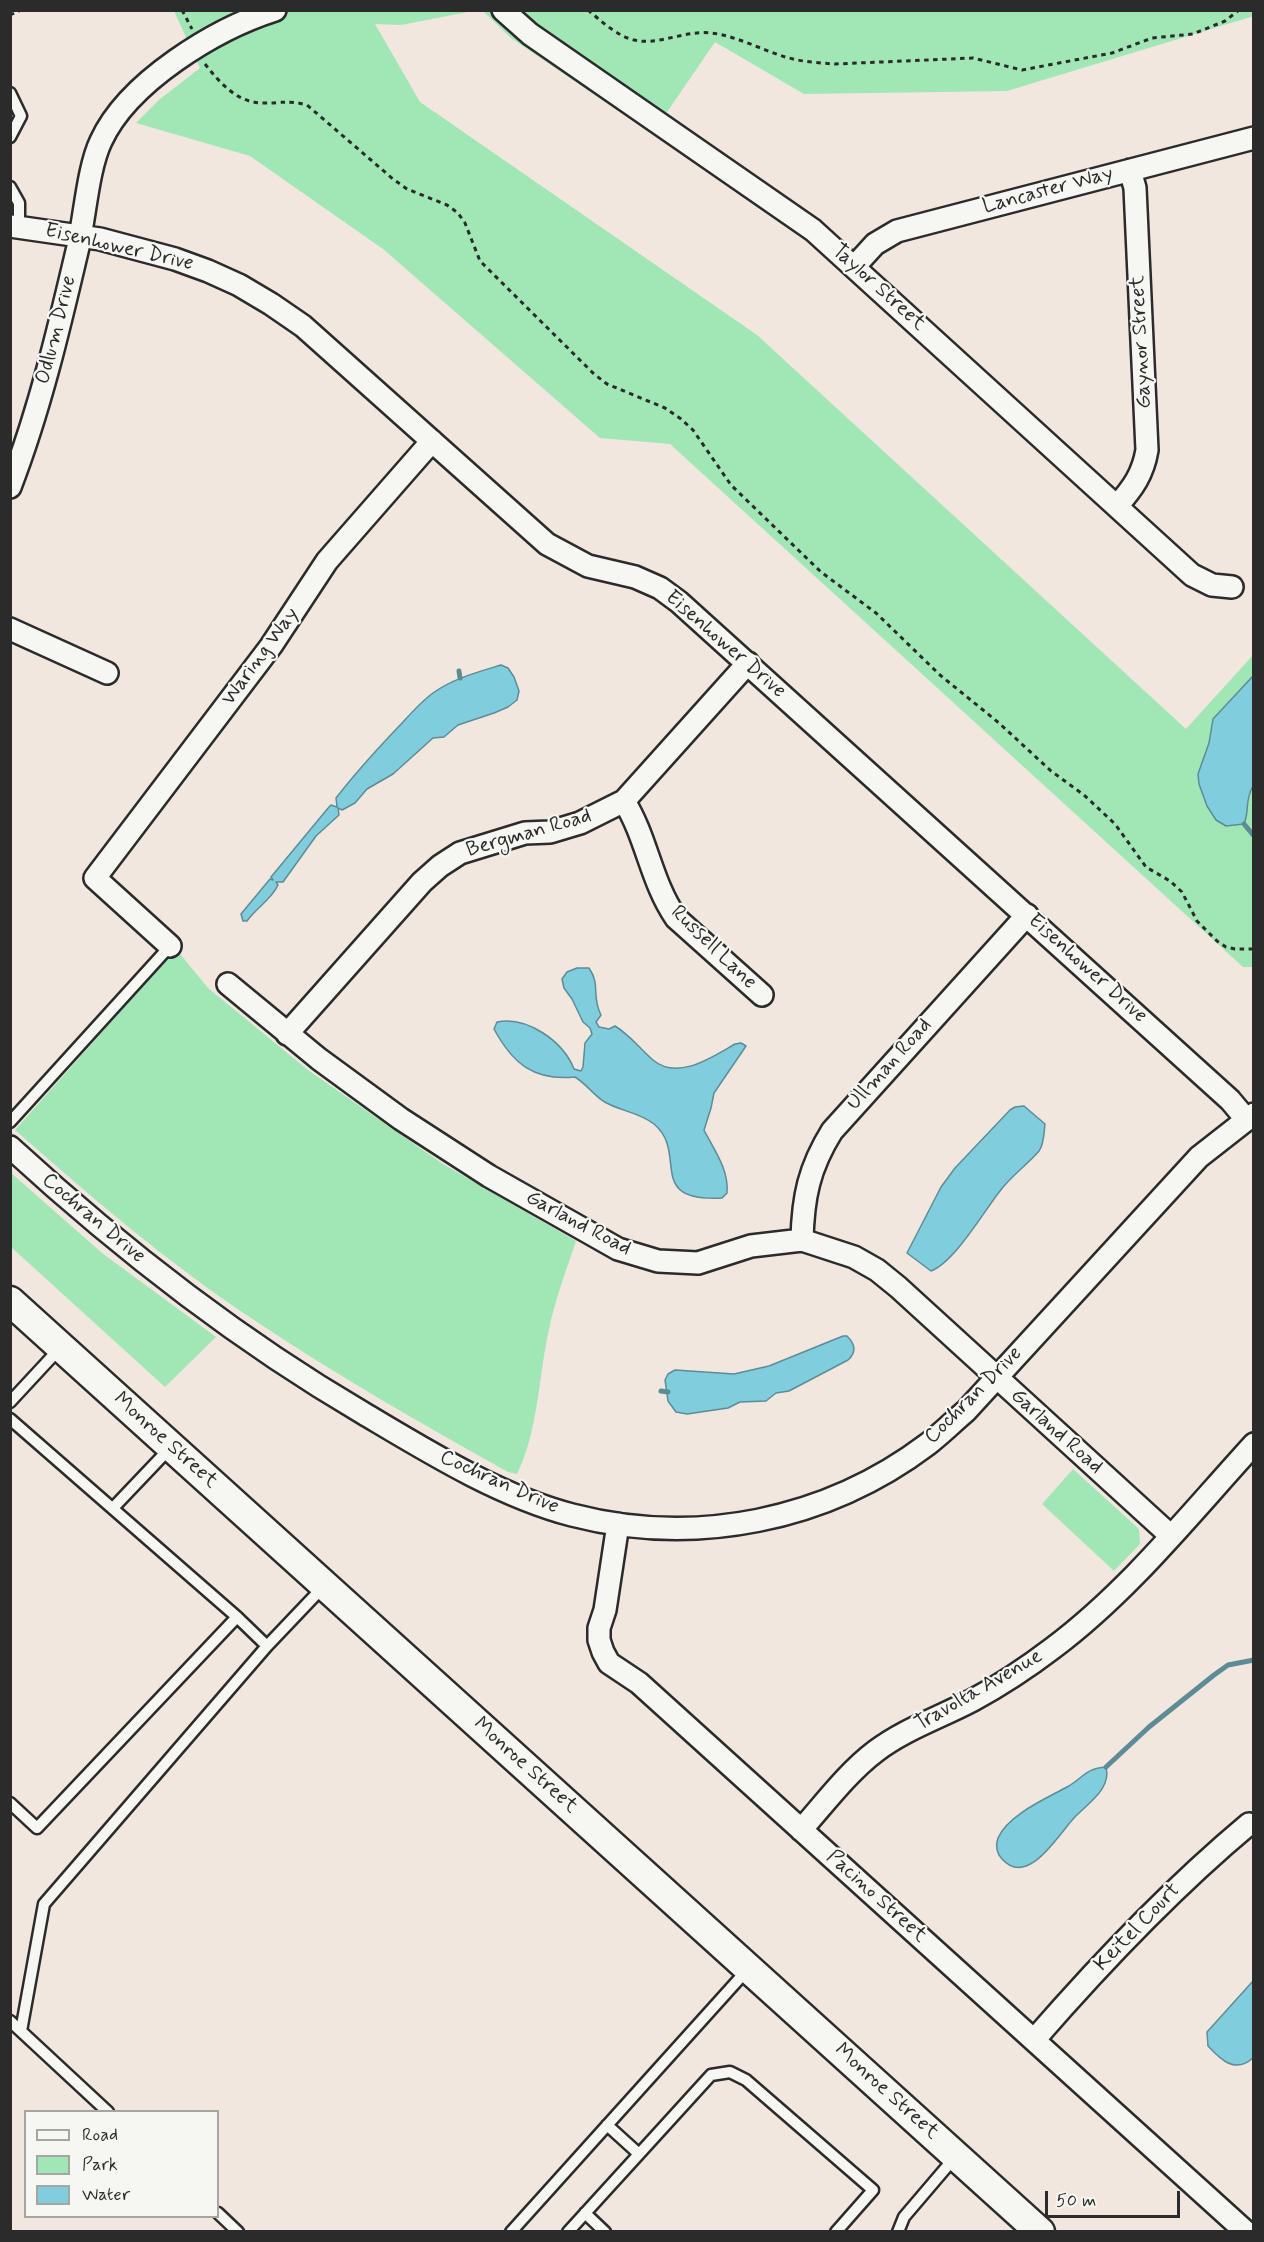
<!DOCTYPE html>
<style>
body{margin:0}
#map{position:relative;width:1264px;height:2242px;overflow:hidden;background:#f1e7df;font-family:Mynerve,sans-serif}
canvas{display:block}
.frame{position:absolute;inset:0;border:12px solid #2b2b2b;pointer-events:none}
.legend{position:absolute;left:24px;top:2110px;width:195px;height:108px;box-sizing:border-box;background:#f6f6f2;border:2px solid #a5a5a2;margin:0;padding:8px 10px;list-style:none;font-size:18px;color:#2b2b2b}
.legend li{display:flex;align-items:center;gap:12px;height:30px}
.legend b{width:30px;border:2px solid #a5a5a2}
.scale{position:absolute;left:1045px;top:2191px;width:135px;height:27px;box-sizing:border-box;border:3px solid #2b2b2b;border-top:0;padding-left:8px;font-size:18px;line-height:21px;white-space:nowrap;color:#2b2b2b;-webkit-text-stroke:4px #f6f6f2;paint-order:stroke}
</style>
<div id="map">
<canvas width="1264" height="2242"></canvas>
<div class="frame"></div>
<ul class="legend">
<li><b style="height:8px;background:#f6f6f2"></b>Road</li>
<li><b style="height:16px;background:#a0e7b5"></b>Park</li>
<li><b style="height:16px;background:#7fcddd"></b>Water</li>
</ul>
<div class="scale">50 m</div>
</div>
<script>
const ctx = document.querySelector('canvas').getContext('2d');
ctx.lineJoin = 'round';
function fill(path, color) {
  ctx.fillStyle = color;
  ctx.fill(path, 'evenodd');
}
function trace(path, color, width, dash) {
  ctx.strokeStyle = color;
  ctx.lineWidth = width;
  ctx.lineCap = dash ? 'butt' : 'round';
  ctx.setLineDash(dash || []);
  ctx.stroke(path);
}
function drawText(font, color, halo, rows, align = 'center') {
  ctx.font = font + ' Mynerve,sans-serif';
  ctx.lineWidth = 4.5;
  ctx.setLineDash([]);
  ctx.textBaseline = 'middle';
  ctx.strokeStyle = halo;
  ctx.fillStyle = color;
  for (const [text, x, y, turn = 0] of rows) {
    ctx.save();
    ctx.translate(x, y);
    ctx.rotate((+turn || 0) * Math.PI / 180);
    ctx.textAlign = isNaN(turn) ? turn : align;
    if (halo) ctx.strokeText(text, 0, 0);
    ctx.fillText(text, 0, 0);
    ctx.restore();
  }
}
const green = new Path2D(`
 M 1253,10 L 1254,16 L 1007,91 L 804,94 L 715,42 L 652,134 L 511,38 L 483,11 Z
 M 174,11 L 473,11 L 401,25 L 375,24 L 420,102 L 757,335 L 1186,729 L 1253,655 L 1253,967 L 1243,967 L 670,444 L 600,438 L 383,249 L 250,156 L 136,123 L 160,99 L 200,68 Z
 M 176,949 L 208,988 L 308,1070 L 443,1164 L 576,1241 C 566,1271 554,1302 548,1334 C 539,1377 537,1435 517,1474 L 508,1472 C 422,1424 336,1375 254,1320 C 169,1264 91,1197 15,1130 Z
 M 10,1172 L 102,1253 L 216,1337 L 165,1387 L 11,1247 Z
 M 1073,1469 L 1139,1529 L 1140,1544 L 1114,1571 L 1042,1504 Z`);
const water = new Path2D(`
 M 501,665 L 508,668 L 514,677 L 519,691 L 517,700 L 508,707 L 494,713 L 458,725 L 444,737 L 433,738 L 393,774 L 367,789 L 355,803 L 342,810 L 338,808 L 339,815 L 316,836 L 283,882 L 276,882 L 278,885 C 272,899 256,908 247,921 L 243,921 L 241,914 L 270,879 L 273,880 L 271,877 L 329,807 L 331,805 L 337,807 L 336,798 C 357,771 379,747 403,722 C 412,712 422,701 433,693 C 452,679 478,672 501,665 Z
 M 1253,676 L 1253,786 C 1244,802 1250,810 1244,824 L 1226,826 L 1216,820 L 1207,806 L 1199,784 L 1198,774 L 1209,743 L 1213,719 Z
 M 577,968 L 589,968 C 601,985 591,996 601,1015 L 596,1022 L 599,1027 L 609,1029 L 615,1026 C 630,1035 640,1049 653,1060 C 678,1081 712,1057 735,1044 L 741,1043 L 746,1046 L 714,1093 L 711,1108 L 704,1130 C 714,1150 729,1169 727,1193 L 722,1198 C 644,1202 689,1153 654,1124 C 639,1112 619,1111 603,1101 C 593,1094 585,1083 575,1077 C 534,1081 513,1064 494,1029 L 497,1022 C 527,1016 563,1041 574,1069 L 581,1071 L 583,1067 L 585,1043 L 592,1034 L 590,1028 L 583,1022 L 572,999 L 564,988 L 562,979 L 567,972 Z
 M 1024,1106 L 1045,1124 C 1044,1132 1044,1145 1039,1151 C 1027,1165 1011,1176 1000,1191 C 984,1211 954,1263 931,1271 L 907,1253 L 941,1187 L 955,1168 L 1010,1110 L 1015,1107 Z
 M 843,1336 L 847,1336 C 855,1344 857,1352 848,1360 L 789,1391 L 776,1393 L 766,1401 L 740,1402 L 728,1408 L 687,1414 L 676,1412 L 668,1401 L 665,1380 L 668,1374 L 675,1370 L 734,1374 L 769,1366 Z
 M 1106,1767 C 1112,1789 1087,1804 1074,1818 C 1058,1835 1028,1888 1002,1859 C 997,1854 995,1846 998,1838 C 1008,1815 1045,1799 1067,1787 C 1083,1778 1086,1768 1106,1767 Z
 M 1253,1981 L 1253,2058 C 1235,2074 1221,2060 1208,2046 L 1207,2032 Z`);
const stream = new Path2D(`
 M 459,671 L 460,678
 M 1244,824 L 1254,836
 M 661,1391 L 668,1392
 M 1106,1767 L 1149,1727 L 1214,1675 L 1228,1665 L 1254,1660`);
const path = new Path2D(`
 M 182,10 L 192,29
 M 588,10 C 601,21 617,36 634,40 C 658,46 684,30 711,33 C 738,36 763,51 789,58 C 804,62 820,63 835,64 L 973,58 L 1022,70 L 1112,53 L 1152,38 L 1193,34 L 1225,21 L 1239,10
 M 10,15 L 21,10
 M 205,64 C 220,83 238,104 265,103 C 284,103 288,100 307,105 L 393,179 L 407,189 L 447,205 L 458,213 L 465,223 L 480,261 L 594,374 L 607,384 L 665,408 L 681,419 L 693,430 L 731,485 L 821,572 L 876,613 L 940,675 L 999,723 L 1051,771 L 1084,795 L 1115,824 L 1146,867 L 1170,881 L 1182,892 L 1197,921 L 1217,941 L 1226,947 L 1235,949 L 1254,949`);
const service = new Path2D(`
 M 10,93 L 21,116 L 10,137
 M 10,187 L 19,203 L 19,226
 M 10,1122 L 170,946
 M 10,1402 L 61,1347
 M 10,1419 L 237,1617
 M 113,1508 L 171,1447
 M 10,1803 L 37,1828 L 237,1617 L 267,1646 L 325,1585
 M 10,2021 L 108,2112
 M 21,2031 L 44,1904 L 267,1646
 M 607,2125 L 639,2154
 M 218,2213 L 238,2232
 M 585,2213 L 605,2232
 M 511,2232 L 748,1969
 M 568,2232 L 711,2075 L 730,2072 L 746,2080 L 873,2190 L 836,2232
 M 898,2232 L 904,2217 L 956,2156`);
const minor = new Path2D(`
 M 503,10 L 530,34 L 813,230 L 1192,575 L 1212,585 L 1232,587
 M 10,226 L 100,239 L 175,259 L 208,271 L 239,285 L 271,304 L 303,326 L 547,544 L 588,566 L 635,577 L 660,588 L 679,602 L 1230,1100 L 1246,1119
 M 854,267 L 875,244 L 897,231 L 1254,138
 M 10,487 C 40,409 59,328 78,247 C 85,216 88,168 101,141 C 128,82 215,29 275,10
 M 1117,506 C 1133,488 1143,474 1147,450 L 1135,188 L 1130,170
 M 10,629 L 107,673
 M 624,801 C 647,838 651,882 676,918 L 762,995
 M 170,946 L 95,878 L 271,646 L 327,561 L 432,441
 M 228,984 L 319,1059 L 401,1119 L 489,1176 L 618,1249 L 658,1261 L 698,1263 L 751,1246 L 802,1240 L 854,1257 L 877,1270 L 898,1287 L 1171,1536
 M 287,1034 L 422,882 L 440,866 L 460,853 L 525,833 L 550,832 L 580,823 L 624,801 L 748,663
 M 10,1147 C 120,1248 235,1338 363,1413 C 427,1451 499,1496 572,1515 C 695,1547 826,1521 928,1444 C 941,1434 953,1422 966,1411 L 1199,1157 L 1254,1114
 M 802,1240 C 803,1197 809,1168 832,1131 L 1027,915
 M 618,1524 L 605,1610 L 599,1628 L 599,1640 L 603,1652 L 609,1663 L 639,1683 L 1246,2232
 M 801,1830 C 825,1803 848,1772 876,1751 C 905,1729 941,1717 973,1700 C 1001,1685 1028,1667 1053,1648 C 1129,1591 1190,1514 1254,1444
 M 1034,2040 C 1101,1963 1171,1889 1249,1824`);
const secondary = new Path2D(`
 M 10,1301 L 1040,2232`);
const streetNames = [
 ["Lancaster Way",1048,191,-15],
 ["Eisenhower Drive",119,248,13],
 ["Taylor Street",878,288,42],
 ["Odlum Drive",57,330,-76],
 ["Gaynor Street",1142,342,-93],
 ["Eisenhower Drive",725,645,41],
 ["Waring Way",261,657,-54],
 ["Bergman Road",529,834,-16],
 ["Russell Lane",713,948,44],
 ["Eisenhower Drive",1087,969,42],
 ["Ullman Road",890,1065,-48],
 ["Cochran Drive",93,1219,40],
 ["Garland Road",578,1224,28],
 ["Cochran Drive",974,1396,-45],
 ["Garland Road",1056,1432,42],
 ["Monroe Street",165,1441,42],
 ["Cochran Drive",499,1483,24],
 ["Travolta Avenue",979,1691,-30],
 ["Monroe Street",525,1766,42],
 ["Pacino Street",876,1897,42],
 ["Keitel Court",1138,1928,-46],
 ["Monroe Street",886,2092,42]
];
fill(green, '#a0e7b5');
fill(water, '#7fcddd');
trace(water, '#5d8c96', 1.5);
trace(stream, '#5d8c96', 5);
trace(service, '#2b2b2b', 15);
trace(minor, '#2b2b2b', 26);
trace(secondary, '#2b2b2b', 33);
trace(path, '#2b2b2b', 3, [4.5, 4.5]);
trace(service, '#f6f6f2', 10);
trace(minor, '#f6f6f2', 21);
trace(secondary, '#f6f6f2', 28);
drawText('21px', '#2b2b2b', '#f6f6f2', streetNames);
</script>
